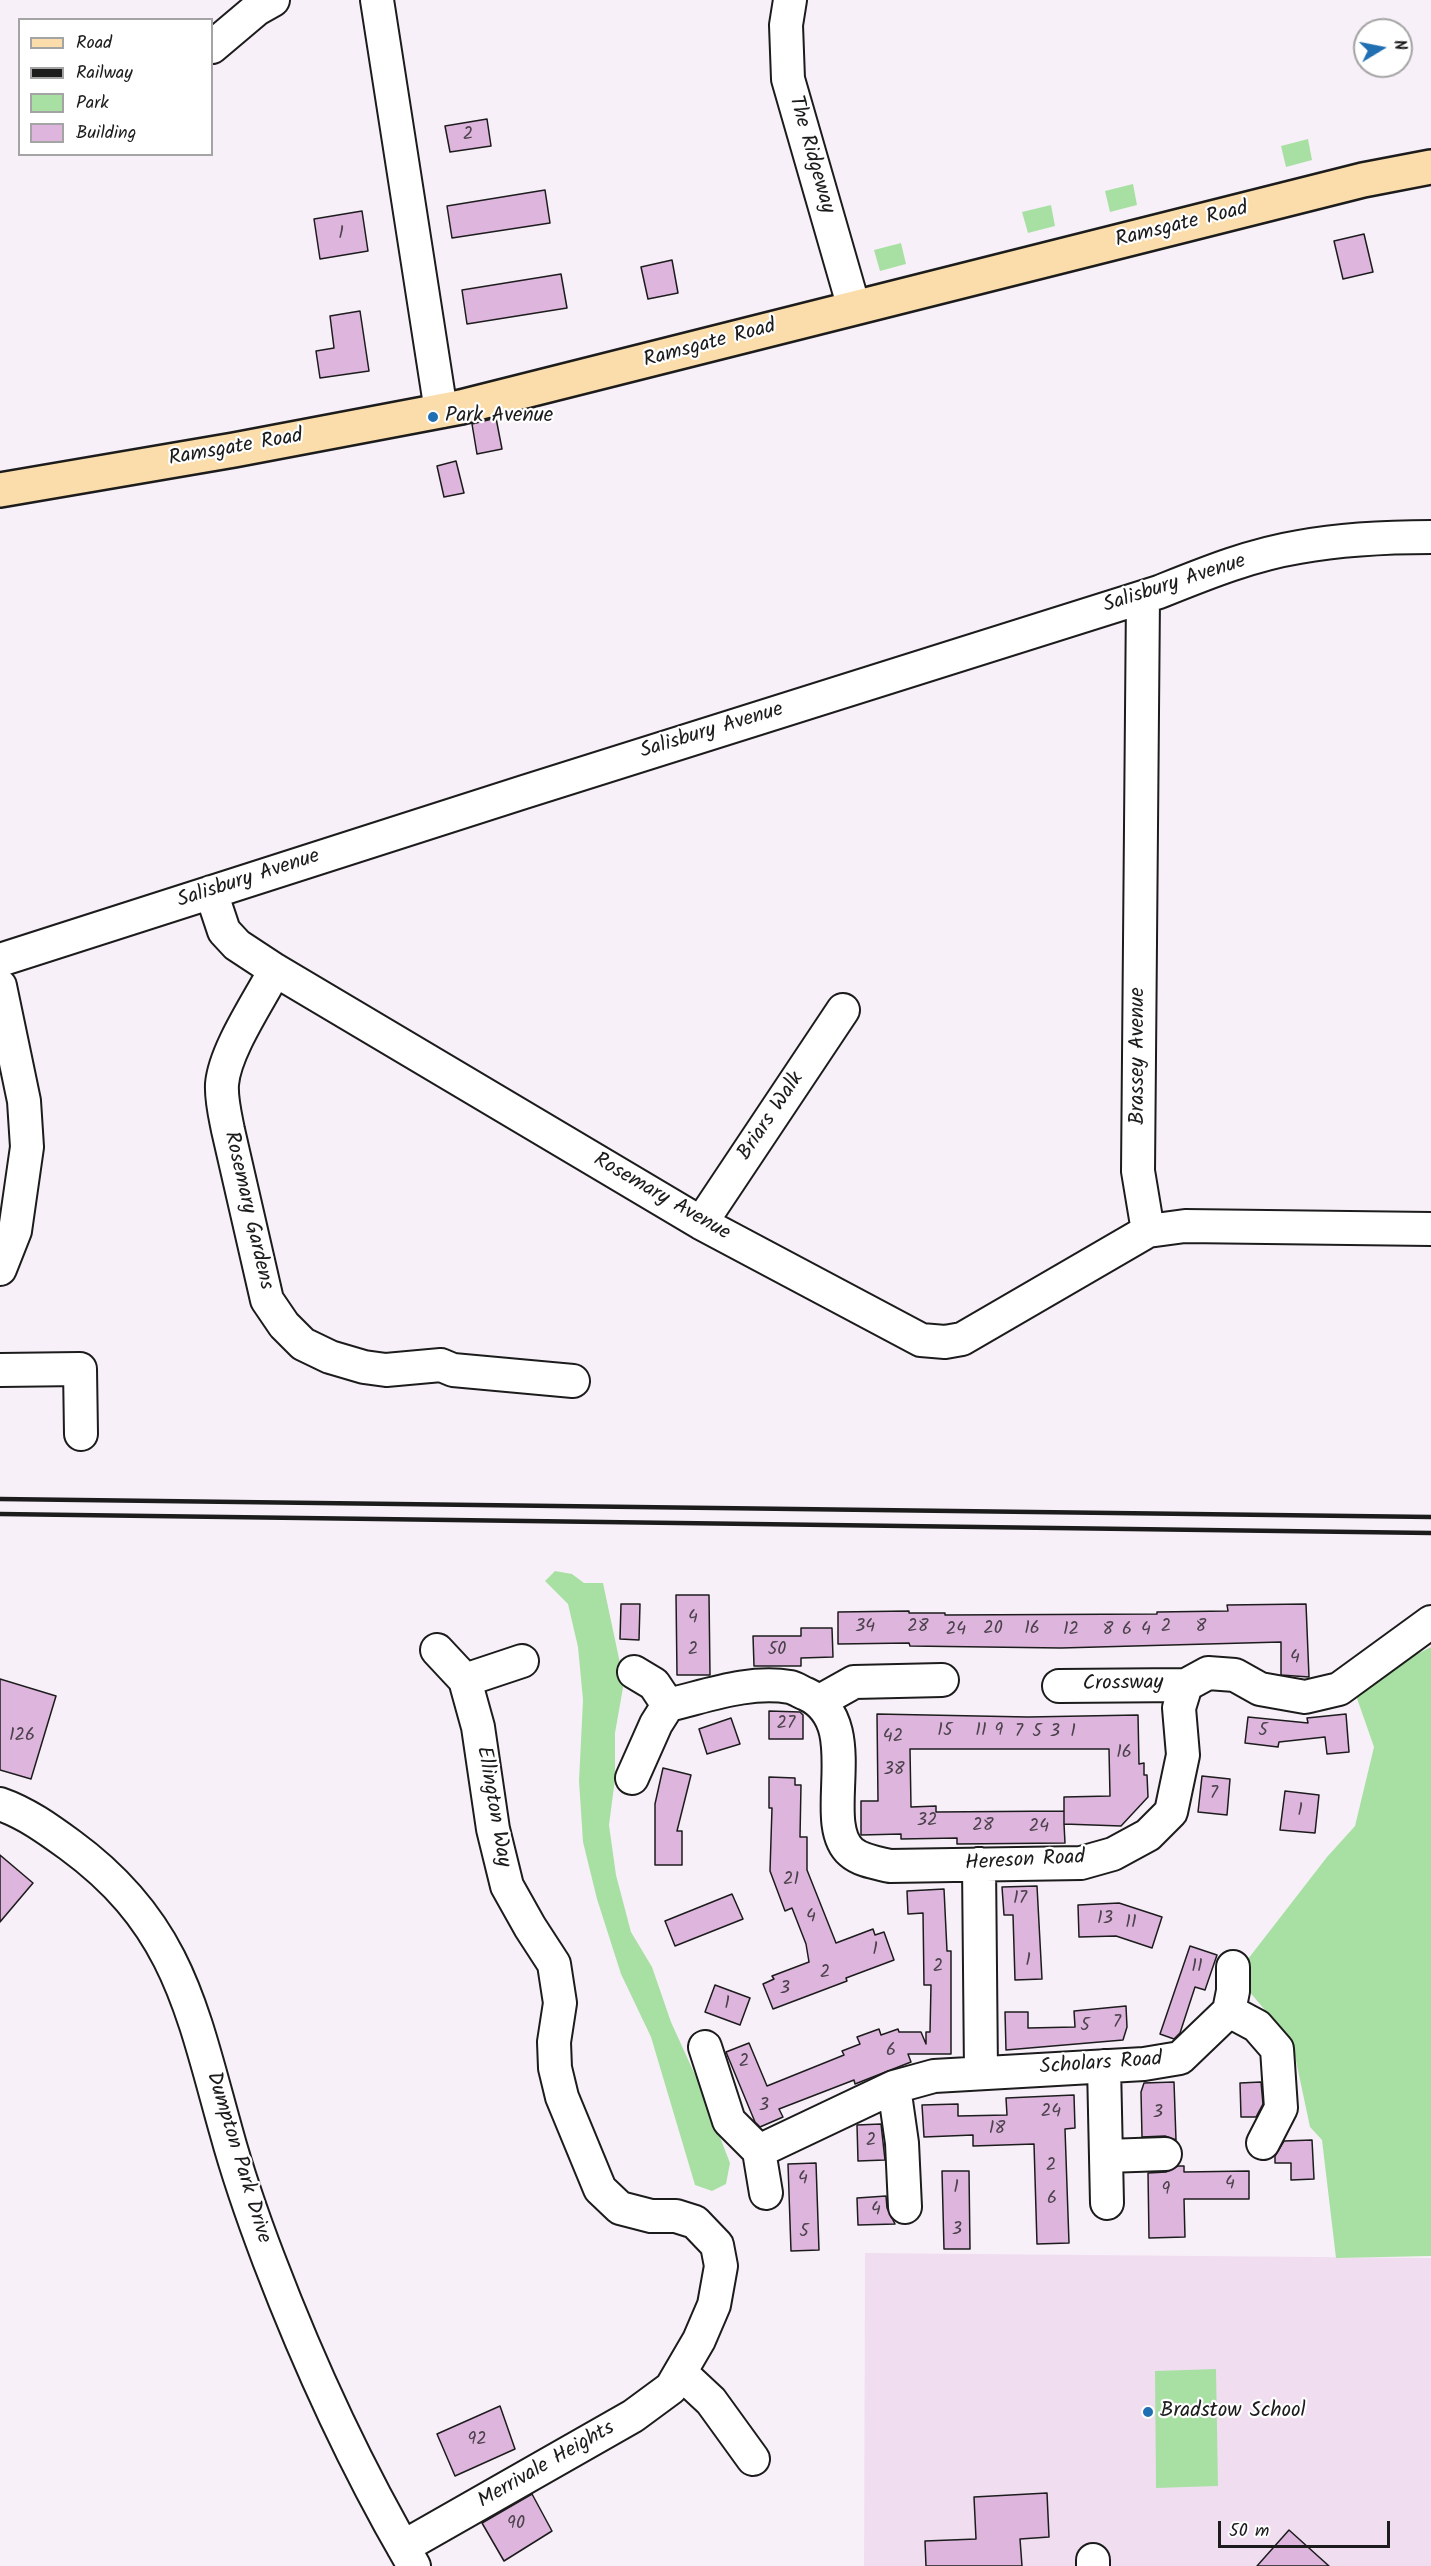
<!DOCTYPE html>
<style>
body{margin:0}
#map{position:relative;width:1431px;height:2566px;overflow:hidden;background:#f8f0f8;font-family:Kalam,sans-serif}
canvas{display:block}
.legend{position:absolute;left:18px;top:18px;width:195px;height:138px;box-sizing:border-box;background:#fff;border:2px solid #a4a4a4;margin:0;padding:8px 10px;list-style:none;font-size:18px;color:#1c1c1c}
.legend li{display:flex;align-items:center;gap:12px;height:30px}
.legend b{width:30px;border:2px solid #a4a4a4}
.north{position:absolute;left:1353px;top:18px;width:60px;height:60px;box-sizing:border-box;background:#fff;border:2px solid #a4a4a4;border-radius:50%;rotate:80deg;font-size:16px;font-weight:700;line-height:24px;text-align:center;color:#1c1c1c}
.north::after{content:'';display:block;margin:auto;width:21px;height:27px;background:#1f6fb2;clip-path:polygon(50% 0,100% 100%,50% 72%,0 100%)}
.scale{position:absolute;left:1218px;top:2521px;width:172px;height:27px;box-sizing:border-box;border:3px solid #1c1c1c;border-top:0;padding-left:8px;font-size:18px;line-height:21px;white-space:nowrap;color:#1c1c1c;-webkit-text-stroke:4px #fff;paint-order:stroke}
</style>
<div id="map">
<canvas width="1431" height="2566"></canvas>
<ul class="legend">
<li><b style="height:8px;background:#faddab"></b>Road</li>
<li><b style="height:8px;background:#1c1c1c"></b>Railway</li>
<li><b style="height:16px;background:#a8e0a4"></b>Park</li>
<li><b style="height:16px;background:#ddb5dd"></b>Building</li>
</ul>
<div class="north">N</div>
<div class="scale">50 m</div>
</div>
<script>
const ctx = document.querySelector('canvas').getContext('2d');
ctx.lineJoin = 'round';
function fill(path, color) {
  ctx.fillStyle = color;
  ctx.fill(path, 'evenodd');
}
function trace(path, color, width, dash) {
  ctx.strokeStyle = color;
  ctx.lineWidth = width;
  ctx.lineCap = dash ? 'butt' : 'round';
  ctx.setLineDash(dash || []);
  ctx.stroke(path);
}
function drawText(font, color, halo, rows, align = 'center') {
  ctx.font = font + ' Kalam,sans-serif';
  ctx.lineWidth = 4.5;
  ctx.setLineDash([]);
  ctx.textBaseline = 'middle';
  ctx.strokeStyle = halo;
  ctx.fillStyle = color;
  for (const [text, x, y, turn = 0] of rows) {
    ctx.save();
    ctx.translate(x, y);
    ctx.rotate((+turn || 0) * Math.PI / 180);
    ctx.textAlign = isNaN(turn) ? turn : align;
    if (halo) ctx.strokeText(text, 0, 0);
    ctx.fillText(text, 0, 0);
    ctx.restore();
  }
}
const built = new Path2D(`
 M 865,2253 L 1431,2258 L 1431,2566 L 864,2566 Z`);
const green = new Path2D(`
 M 1308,139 L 1312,160 L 1286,167 L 1281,146 Z
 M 1133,184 L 1137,205 L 1110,212 L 1105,191 Z
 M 1051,205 L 1055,226 L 1028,233 L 1022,212 Z
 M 901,243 L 906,264 L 880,271 L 874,250 Z
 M 555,1571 L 572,1574 L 584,1583 L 603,1583 L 624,1682 L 615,1733 L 615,1779 L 609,1825 L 616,1875 L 631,1932 L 652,1967 L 671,2022 L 701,2088 L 730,2163 L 726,2184 L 712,2191 L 695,2185 L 651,2037 L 621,1974 L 597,1899 L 583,1842 L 579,1781 L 583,1700 L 578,1647 L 568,1604 L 545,1581 Z
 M 1431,1647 L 1431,2256 L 1336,2258 L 1322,2140 L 1310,2127 L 1292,2042 L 1248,1990 L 1248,1959 L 1327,1857 L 1355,1826 L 1374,1747 L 1353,1687 Z
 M 1216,2369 L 1218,2486 L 1156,2488 L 1155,2371 Z`);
const building = new Path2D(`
 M 487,119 L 491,146 L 450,152 L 445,126 Z
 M 545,190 L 550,223 L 452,238 L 447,206 Z
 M 362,211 L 368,251 L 320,259 L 314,219 Z
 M 1364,234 L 1373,272 L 1343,279 L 1334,241 Z
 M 672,260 L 678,293 L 648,299 L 641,267 Z
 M 561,274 L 567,308 L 467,324 L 462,290 Z
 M 360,311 L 369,371 L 320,378 L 316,351 L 334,348 L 330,316 Z
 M 496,418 L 502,449 L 477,454 L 472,424 Z
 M 456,461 L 464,493 L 444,497 L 437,466 Z
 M 676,1595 L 709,1595 L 710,1675 L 677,1675 Z
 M 621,1604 L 640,1604 L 639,1640 L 620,1639 Z
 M 1306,1604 L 1309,1677 L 1281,1675 L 1281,1642 L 1061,1648 L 910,1646 L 909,1643 L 838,1644 L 838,1612 L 909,1611 L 909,1613 L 945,1613 L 945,1615 L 1157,1614 L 1157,1612 L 1228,1611 L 1227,1605 Z
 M 801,1628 L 832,1628 L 833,1657 L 801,1658 L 801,1666 L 754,1666 L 753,1636 L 801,1636 Z
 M 0,1679 L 56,1696 L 31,1779 L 0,1770 Z
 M 769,1711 L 800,1712 L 803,1715 L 803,1739 L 769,1739 Z
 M 877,1714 L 1028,1717 L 1138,1715 L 1139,1764 L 1144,1763 L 1144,1775 L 1147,1775 L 1148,1797 L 1121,1826 L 1064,1824 L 1065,1843 L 957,1844 L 957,1838 L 901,1839 L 901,1834 L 861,1835 L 861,1801 L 878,1801 ZM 910,1749 L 1109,1749 L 1110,1796 L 1064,1797 L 1064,1824 L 1064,1811 L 936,1812 L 936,1806 L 911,1807 Z
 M 1346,1714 L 1349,1752 L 1327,1754 L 1325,1737 L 1279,1742 L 1278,1747 L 1245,1743 L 1248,1717 L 1308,1723 L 1307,1718 Z
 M 731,1718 L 740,1744 L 707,1754 L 699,1729 Z
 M 663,1768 L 691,1775 L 677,1831 L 682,1831 L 682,1865 L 655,1865 L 655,1804 Z
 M 1202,1776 L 1230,1779 L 1227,1815 L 1198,1812 Z
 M 769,1777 L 795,1778 L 795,1785 L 801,1785 L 800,1837 L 807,1837 L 807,1870 L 836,1943 L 873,1929 L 875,1935 L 884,1932 L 894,1960 L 846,1978 L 847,1981 L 773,2009 L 763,1984 L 774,1979 L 772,1976 L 809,1962 L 806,1944 L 792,1908 L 785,1911 L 770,1871 L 772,1808 L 769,1808 Z
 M 1285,1791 L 1319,1795 L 1315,1833 L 1280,1830 Z
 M 0,1855 L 33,1883 L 0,1922 Z
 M 1037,1886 L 1042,1979 L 1015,1980 L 1013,1915 L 1004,1915 L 1002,1887 Z
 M 944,1889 L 947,1951 L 951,1951 L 951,2054 L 908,2054 L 911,2062 L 855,2084 L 854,2080 L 779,2109 L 783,2117 L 760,2127 L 755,2122 L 726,2052 L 749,2043 L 767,2086 L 844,2055 L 842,2051 L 860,2044 L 857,2037 L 879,2029 L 881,2035 L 898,2029 L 899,2032 L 921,2032 L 926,2044 L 926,2032 L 930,2032 L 931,1985 L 924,1985 L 923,1913 L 908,1914 L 907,1891 Z
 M 732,1894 L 743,1919 L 675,1946 L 665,1921 Z
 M 1119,1903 L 1162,1917 L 1152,1948 L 1116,1936 L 1079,1937 L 1078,1905 Z
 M 1190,1946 L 1217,1955 L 1205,1990 L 1195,1987 L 1180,2033 L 1174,2039 L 1160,2034 Z
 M 715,1985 L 750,1998 L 740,2025 L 705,2012 Z
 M 1126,2006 L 1127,2027 L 1123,2040 L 1006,2050 L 1005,2012 L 1028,2012 L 1028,2028 L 1075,2027 L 1074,2011 Z
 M 1174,2082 L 1176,2140 L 1165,2136 L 1142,2137 L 1141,2092 L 1144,2083 Z
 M 1261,2082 L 1263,2104 L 1256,2117 L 1241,2117 L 1240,2083 Z
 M 1074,2095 L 1075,2128 L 1065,2129 L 1069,2243 L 1037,2244 L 1034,2144 L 973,2146 L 973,2135 L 924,2137 L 922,2105 L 958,2104 L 958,2116 L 1007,2115 L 1006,2098 Z
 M 881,2124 L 885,2160 L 858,2161 L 857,2125 Z
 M 1312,2140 L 1314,2179 L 1291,2180 L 1291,2163 L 1275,2163 L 1275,2156 L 1284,2141 Z
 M 816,2163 L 819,2250 L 791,2251 L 788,2164 Z
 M 1178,2166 L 1184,2166 L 1184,2172 L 1249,2171 L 1249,2199 L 1184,2199 L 1185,2237 L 1149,2238 L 1148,2173 L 1166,2172 Z
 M 942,2171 L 969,2171 L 970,2249 L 944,2249 Z
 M 886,2196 L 887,2208 L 895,2224 L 858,2225 L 857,2198 Z
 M 500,2406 L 515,2449 L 455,2476 L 437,2434 Z
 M 1047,2493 L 1049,2537 L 1020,2539 L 1022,2566 L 926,2566 L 925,2541 L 976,2539 L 974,2497 Z
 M 532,2494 L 552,2531 L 504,2561 L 482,2523 Z
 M 1289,2530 L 1329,2566 L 1257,2566 Z`);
const minor = new Path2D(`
 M 377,0 L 441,411
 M 790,0 L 786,25 L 788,79 L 854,308
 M 212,47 L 257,9 L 273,0
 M 1143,597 L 1138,1171 L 1148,1231
 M 211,892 L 224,931 L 237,945 L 275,970 L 701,1223 L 921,1340 L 945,1342 L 962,1339 L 1148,1231 L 1185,1226 L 1431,1229
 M 0,960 L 524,792 L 1159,592 C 1204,574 1250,555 1299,547 C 1343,539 1386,537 1431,537
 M 275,970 C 259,1001 225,1050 222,1084 C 221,1099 225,1115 228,1130 L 267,1300 L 284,1325 L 303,1344 L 330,1357 L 364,1367 L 386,1370 L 441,1365 L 453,1370 L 573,1381
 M 0,986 L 24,1101 L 27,1147 L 15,1231 L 0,1269
 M 701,1223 L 843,1010
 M 0,1370 L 80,1369 L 81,1434
 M 437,1650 L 465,1680 L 522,1661
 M 1059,1686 L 1186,1685
 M 820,1701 L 854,1682 L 942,1680
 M 668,1705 C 707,1696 749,1680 790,1687 C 795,1688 801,1692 806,1694 C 868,1722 816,1821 851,1852 C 861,1861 878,1863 890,1866 L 1081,1863 L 1113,1854 L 1148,1835 L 1171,1812 L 1183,1755 L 1179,1708 L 1186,1685 L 1208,1673 L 1235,1675 L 1260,1689 L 1305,1697 L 1339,1689 L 1431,1622
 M 632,1778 L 656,1724 L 668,1705 L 654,1684 L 634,1672
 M 0,1804 C 26,1813 48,1829 70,1845 C 178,1924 192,2010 226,2131 C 238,2175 253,2218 269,2260 C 309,2365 357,2469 414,2566
 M 979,1864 L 981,2073
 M 1229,2011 L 1257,2026 L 1277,2049 L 1281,2108 L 1263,2143
 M 705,2047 L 729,2121 L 759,2151 L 766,2193
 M 1104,2066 L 1107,2203
 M 894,2087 L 902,2143 L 905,2207
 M 759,2151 L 894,2087 L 934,2076 L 1144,2064 L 1180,2058 L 1229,2011 L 1233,1991 L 1233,1967
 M 1106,2156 L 1165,2154
 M 681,2373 L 711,2401 L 753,2459
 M 403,2547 L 633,2416 L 671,2388 L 699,2340 L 714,2305 L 721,2266 L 717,2245 L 695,2222 L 676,2216 L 651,2216 L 620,2208 L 600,2189 L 562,2097 L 555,2068 L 554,2042 L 560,2003 L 554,1964 L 530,1927 L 507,1886 L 493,1829 L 478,1727 L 465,1680
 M 1093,2560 L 1093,2566`);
const major = new Path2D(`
 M 0,490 L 234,450 L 461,407 L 1363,180 L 1431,167`);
const rail = new Path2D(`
 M 0,1499 L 1431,1517
 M 0,1514 L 1431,1533`);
const markers = [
 [433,417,6,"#1f6fb2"],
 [1148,2412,6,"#1f6fb2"]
];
const numberNames = [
 ["2",468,136],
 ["1",341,235],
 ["4",693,1619],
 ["34",865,1628],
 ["28",918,1628],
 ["2",1166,1628],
 ["8",1201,1628],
 ["20",993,1630],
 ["16",1032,1630],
 ["24",956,1631],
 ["12",1071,1631],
 ["8",1108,1631],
 ["6",1127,1631],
 ["4",1146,1631],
 ["2",693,1651],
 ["50",777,1651],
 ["4",1295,1659],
 ["27",786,1725],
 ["15",945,1732],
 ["11",981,1732],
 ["9",999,1732],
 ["5",1263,1732],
 ["7",1019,1733],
 ["5",1037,1733],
 ["3",1055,1733],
 ["1",1073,1733],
 ["126",22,1737],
 ["42",893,1738],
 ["16",1124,1754],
 ["38",894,1771],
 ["7",1214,1795],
 ["1",1300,1812],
 ["32",927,1822],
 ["28",983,1827],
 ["24",1039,1828],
 ["21",791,1881],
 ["17",1020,1900],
 ["4",811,1918],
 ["13",1105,1920],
 ["11",1131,1924],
 ["1",875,1951],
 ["1",1028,1962],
 ["2",938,1968],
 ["11",1197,1968],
 ["2",825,1974],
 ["3",785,1990],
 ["1",727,2005],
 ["7",1117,2024],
 ["5",1085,2027],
 ["6",891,2052],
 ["2",744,2063],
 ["3",764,2107],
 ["24",1051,2113],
 ["3",1158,2114],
 ["18",997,2130],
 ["2",871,2142],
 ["2",1051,2167],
 ["4",803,2180],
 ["4",1230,2185],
 ["1",956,2189],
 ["9",1166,2191],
 ["6",1052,2200],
 ["4",876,2211],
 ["3",957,2231],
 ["5",804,2233],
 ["92",477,2441],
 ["90",516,2525]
];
const streetNames = [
 ["The Ridgeway",810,155,74],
 ["Ramsgate Road",1182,226,-14],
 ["Ramsgate Road",710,345,-15],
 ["Ramsgate Road",236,449,-10],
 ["Salisbury Avenue",1175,585,-18],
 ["Salisbury Avenue",712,732,-17],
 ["Salisbury Avenue",249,880,-18],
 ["Brassey Avenue",1139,1056,-90],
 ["Briars Walk",772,1117,-56],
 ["Rosemary Avenue",661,1198,30],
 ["Rosemary Gardens",247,1211,77],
 ["Crossway",1123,1685,-1],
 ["Ellington Way",492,1807,80],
 ["Hereson Road",1025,1862,-3],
 ["Scholars Road",1101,2065,-4],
 ["Dumpton Park Drive",237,2158,73],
 ["Merrivale Heights",547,2466,-30]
];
const poiNames = [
 ["Park Avenue",445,417],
 ["Bradstow School",1160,2412]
];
fill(built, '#f0def0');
fill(green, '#a8e0a4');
fill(building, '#ddb5dd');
trace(building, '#1c1c1c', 1.5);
trace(minor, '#1c1c1c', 36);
trace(major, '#1c1c1c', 38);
trace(minor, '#fff', 32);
trace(major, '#faddab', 33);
trace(rail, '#1c1c1c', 4.5);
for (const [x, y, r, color] of markers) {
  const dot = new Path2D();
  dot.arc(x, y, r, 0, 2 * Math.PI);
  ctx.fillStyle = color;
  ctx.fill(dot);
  trace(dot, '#fff', 2);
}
drawText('18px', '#4c424c', null, numberNames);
drawText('21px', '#1c1c1c', '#fff', streetNames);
drawText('21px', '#1c1c1c', '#fff', poiNames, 'left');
</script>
